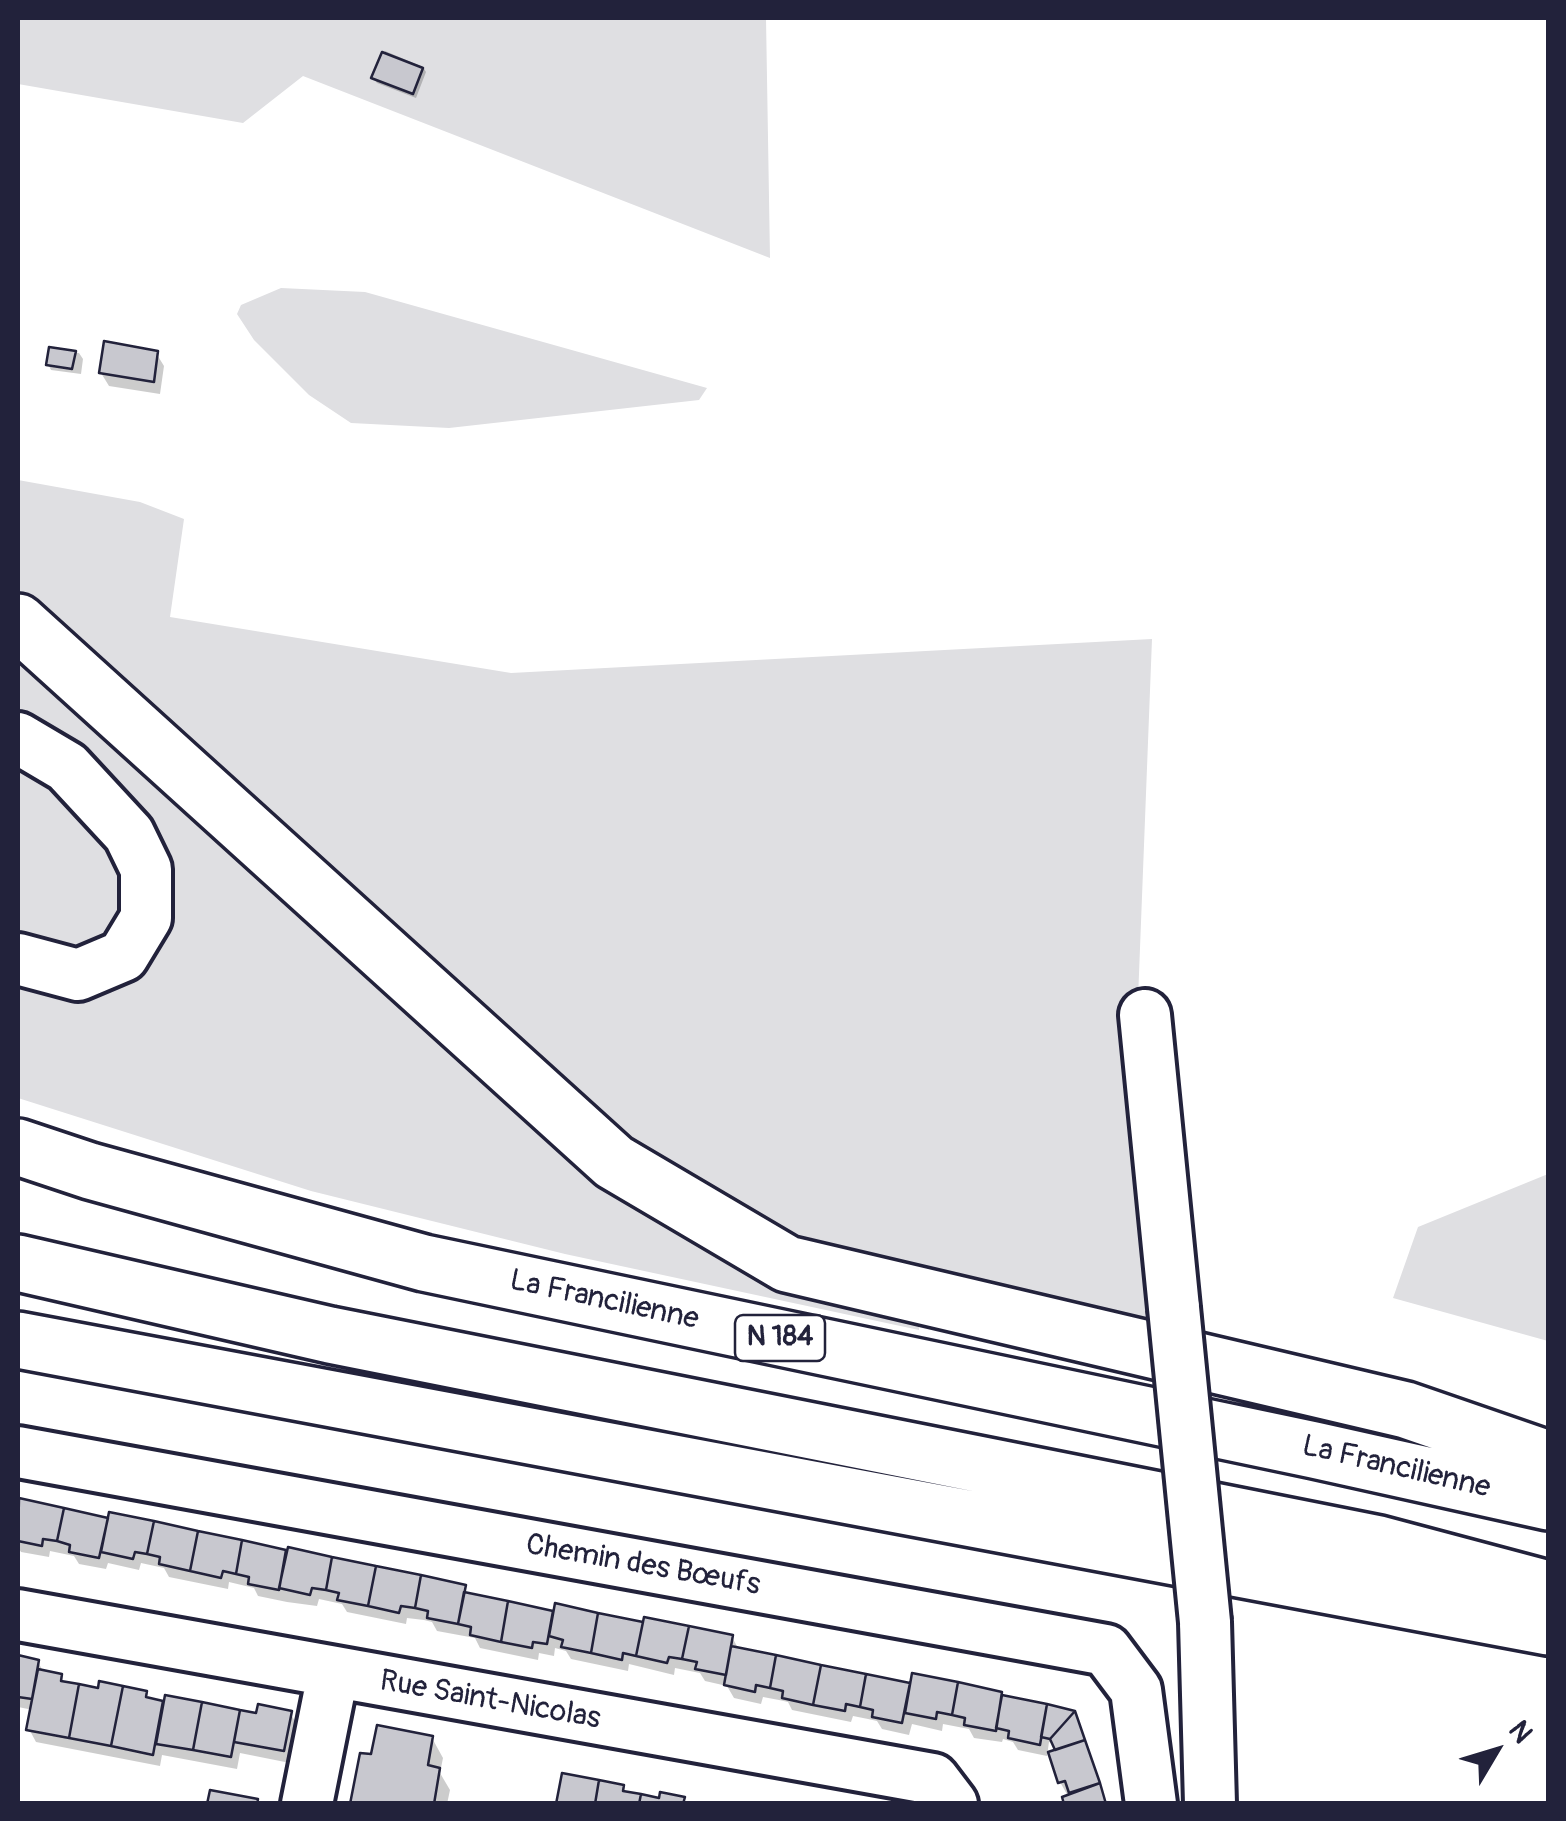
<!DOCTYPE html>
<meta charset="utf-8">
<style>
body{margin:0}
#map{position:relative;width:1566px;height:1821px;overflow:hidden;background:#fff;font-family:Pangolin,sans-serif}
canvas{display:block}
.frame{position:absolute;inset:0;border:20px solid #22223b;pointer-events:none}
.north{position:absolute;left:1446px;top:1701px;width:100px;height:100px;-webkit-text-stroke:8px #fff;paint-order:stroke;rotate:52deg;font-size:28px;font-weight:700;line-height:40px;text-align:center;color:#22223b}
.north::after{content:'';display:block;margin:auto;width:35px;height:45px;background:#22223b;clip-path:polygon(50% 0,100% 100%,50% 72%,0 100%)}
</style>
<div id="map">
<canvas width="1566" height="1821"></canvas>
<div class="frame"></div>
<div class="north">N</div>
</div>
<script>
const ctx = document.querySelector('canvas').getContext('2d');
ctx.lineJoin = 'round';
function fill(path, color) {
  ctx.fillStyle = color;
  ctx.fill(path, 'evenodd');
}
function trace(path, color, width, dash) {
  ctx.strokeStyle = color;
  ctx.lineWidth = width;
  ctx.lineCap = dash ? 'butt' : 'round';
  ctx.setLineDash(dash || []);
  ctx.stroke(path);
}
function drawText(font, color, halo, rows, align = 'center') {
  ctx.font = font + ' Pangolin,sans-serif';
  ctx.lineWidth = 8;
  ctx.setLineDash([]);
  ctx.textBaseline = 'middle';
  ctx.strokeStyle = halo;
  ctx.fillStyle = color;
  for (const [text, x, y, turn = 0] of rows) {
    ctx.save();
    ctx.translate(x, y);
    ctx.rotate((+turn || 0) * Math.PI / 180);
    ctx.textAlign = isNaN(turn) ? turn : align;
    if (halo) ctx.strokeText(text, 0, 0);
    ctx.fillText(text, 0, 0);
    ctx.restore();
  }
}
const green = new Path2D(`
 M 18,18 L 766,18 L 770,258 L 303,76 L 243,123 L 18,84 Z
 M 281,288 L 365,292 L 707,388 L 699,400 L 449,428 L 351,423 L 309,395 L 254,340 L 237,314 L 241,305 Z
 M 18,480 L 140,502 L 184,519 L 170,617 L 511,673 L 1152,639 L 1136,1051 L 1164,1336 L 922,1284 L 800,1237 L 708,1191 L 615,1126 L 18,602 Z
 M 18,657 L 477,1063 L 919,1320 L 919,1330 L 565,1254 L 311,1191 L 18,1098 Z
 M 1548,1174 L 1548,1341 L 1393,1298 L 1418,1227 Z`);
const shadow = new Path2D(`
 M 385,51 L 423,67 L 426,72 L 416,98 L 377,83 L 373,77 Z
 M 51,349 L 79,353 L 83,359 L 81,374 L 51,370 L 48,364 Z
 M 156,353 L 164,366 L 160,394 L 109,386 L 101,373 Z
 M 18,1499 L 110,1521 L 111,1515 L 464,1587 L 469,1595 L 554,1614 L 732,1637 L 739,1650 L 912,1686 L 1001,1694 L 1087,1749 L 1107,1804 L 1067,1804 L 1068,1796 L 1060,1782 L 1058,1752 L 1055,1744 L 1049,1742 L 1047,1756 L 1018,1750 L 1013,1742 L 1003,1739 L 1002,1742 L 974,1738 L 969,1729 L 943,1724 L 942,1731 L 912,1724 L 909,1735 L 882,1729 L 877,1721 L 868,1719 L 853,1716 L 851,1722 L 792,1710 L 788,1702 L 779,1700 L 763,1697 L 761,1704 L 734,1698 L 727,1686 L 705,1681 L 700,1673 L 675,1668 L 674,1675 L 629,1664 L 628,1671 L 571,1659 L 566,1651 L 555,1648 L 554,1656 L 539,1653 L 538,1660 L 480,1648 L 475,1638 L 437,1631 L 432,1622 L 424,1620 L 407,1618 L 406,1624 L 347,1612 L 342,1604 L 319,1599 L 317,1606 L 287,1602 L 258,1596 L 254,1588 L 229,1582 L 228,1589 L 169,1577 L 164,1568 L 141,1563 L 139,1570 L 108,1563 L 106,1569 L 79,1564 L 74,1556 L 50,1551 L 49,1557 L 21,1552 L 18,1547 Z
 M 18,1658 L 38,1662 L 44,1673 L 60,1676 L 65,1684 L 100,1690 L 145,1693 L 150,1701 L 165,1704 L 167,1698 L 258,1716 L 290,1713 L 298,1726 L 290,1763 L 240,1753 L 237,1769 L 162,1755 L 160,1766 L 36,1742 L 29,1729 L 33,1710 L 18,1707 Z
 M 432,1738 L 443,1758 L 440,1773 L 450,1790 L 447,1804 L 353,1804 L 373,1757 Z`);
const building = new Path2D(`
 M 382,52 L 423,68 L 413,94 L 371,78 Z
 M 104,341 L 158,351 L 154,382 L 99,373 Z
 M 49,347 L 76,351 L 72,369 L 46,365 Z
 M 19,1498 L 64,1508 L 57,1541 L 43,1539 L 42,1546 L 18,1541 Z
 M 64,1508 L 108,1518 L 99,1558 L 69,1552 L 70,1545 L 57,1541 Z
 M 109,1512 L 154,1521 L 147,1554 L 135,1552 L 133,1559 L 101,1552 Z
 M 154,1521 L 198,1531 L 190,1571 L 159,1564 L 160,1557 L 147,1554 Z
 M 198,1531 L 242,1540 L 236,1574 L 223,1571 L 221,1578 L 190,1571 Z
 M 242,1540 L 286,1550 L 279,1590 L 248,1584 L 249,1577 L 236,1574 Z
 M 288,1547 L 332,1557 L 326,1590 L 312,1588 L 310,1595 L 279,1588 Z
 M 332,1557 L 376,1566 L 368,1606 L 337,1600 L 339,1593 L 326,1590 Z
 M 376,1566 L 421,1575 L 415,1608 L 401,1606 L 399,1613 L 368,1606 Z
 M 421,1575 L 466,1585 L 458,1624 L 427,1618 L 428,1611 L 415,1608 Z
 M 464,1592 L 508,1601 L 501,1642 L 470,1635 L 471,1627 L 458,1624 Z
 M 508,1601 L 553,1611 L 547,1644 L 533,1642 L 532,1648 L 501,1642 Z
 M 555,1603 L 598,1613 L 591,1653 L 561,1647 L 563,1640 L 549,1636 Z
 M 598,1613 L 643,1622 L 636,1656 L 623,1653 L 622,1660 L 591,1653 Z
 M 644,1617 L 689,1626 L 682,1659 L 669,1657 L 667,1663 L 636,1656 Z
 M 689,1626 L 733,1635 L 726,1675 L 695,1669 L 697,1662 L 682,1659 Z
 M 731,1646 L 776,1655 L 770,1688 L 756,1685 L 755,1692 L 724,1685 Z
 M 18,1655 L 39,1660 L 32,1699 L 18,1697 Z
 M 776,1655 L 821,1665 L 813,1705 L 782,1698 L 783,1691 L 770,1688 Z
 M 821,1665 L 866,1674 L 860,1707 L 846,1704 L 845,1711 L 813,1705 Z
 M 38,1669 L 62,1674 L 61,1681 L 79,1684 L 69,1738 L 26,1730 Z
 M 912,1673 L 958,1682 L 952,1715 L 937,1712 L 936,1719 L 905,1713 Z
 M 866,1674 L 910,1683 L 902,1723 L 872,1717 L 873,1710 L 860,1707 Z
 M 99,1681 L 123,1686 L 111,1746 L 69,1738 L 79,1684 L 98,1688 Z
 M 958,1682 L 1002,1692 L 996,1731 L 964,1725 L 965,1718 L 952,1715 Z
 M 123,1686 L 147,1691 L 146,1697 L 163,1701 L 153,1755 L 111,1746 Z
 M 165,1695 L 202,1702 L 193,1750 L 156,1744 Z
 M 1002,1695 L 1047,1704 L 1040,1745 L 1008,1738 L 1009,1731 L 996,1728 Z
 M 202,1702 L 240,1710 L 231,1757 L 193,1750 Z
 M 258,1704 L 292,1711 L 284,1751 L 234,1742 L 240,1710 L 256,1713 Z
 M 1047,1704 L 1075,1711 L 1050,1739 L 1041,1737 Z
 M 1075,1711 L 1085,1740 L 1055,1750 L 1050,1739 Z
 M 377,1725 L 433,1736 L 428,1765 L 440,1768 L 434,1804 L 350,1804 L 360,1753 L 371,1754 Z
 M 1085,1740 L 1100,1783 L 1069,1793 L 1065,1781 L 1058,1783 L 1048,1752 Z
 M 562,1773 L 599,1780 L 595,1804 L 556,1804 Z
 M 599,1780 L 624,1785 L 623,1791 L 641,1794 L 639,1804 L 595,1804 Z
 M 1100,1783 L 1106,1804 L 1064,1804 L 1062,1797 Z
 M 210,1790 L 258,1799 L 257,1804 L 207,1804 Z
 M 660,1792 L 685,1797 L 683,1804 L 639,1804 L 641,1794 L 659,1798 Z`);
const minor = new Path2D(`
 M 18,738 L 67,767 L 129,834 L 146,869 L 146,918 L 123,956 L 78,975 L 18,959
 M 1145,1015 L 1174,1308
 M 18,1452 L 1106,1650 L 1136,1690 L 1151,1804
 M 18,1615 L 933,1779 L 952,1804
 M 1205,1622 L 1210,1804
 M 307,1804 L 333,1674`);
const highway = new Path2D(`
 M 18,622 L 614,1162 L 787,1264 L 1406,1410 L 1548,1459
 M 18,1147 L 90,1171 L 424,1263 L 1314,1450 L 1548,1502
 M 18,1263 L 330,1335 L 1379,1544 L 1548,1589
 M 18,1340 L 1548,1627`);
const minorBridge = new Path2D(`
 M 1174,1308 L 1205,1622`);
const shields = [
 [780,1338,90]
];
const shieldNames = [
 ["N 184",780,1338]
];
const streetNames = [
 ["La Francilienne",604,1301,12],
 ["La Francilienne",1396,1468,13],
 ["Chemin des Bœufs",643,1566,10],
 ["Rue Saint-Nicolas",490,1701,10]
];
fill(green, '#dfdfe2');
fill(shadow, '#0003');
fill(building, '#c8c8cf');
trace(building, '#22223b', 2.5);
trace(minor, '#22223b', 58);
trace(highway, '#22223b', 62);
trace(minor, '#fff', 50);
trace(highway, '#fff', 55);
trace(minorBridge, '#22223b', 58, []);
trace(minorBridge, '#fff', 50);
for (const [x, y, w] of shields) {
  const box = new Path2D();
  box.roundRect(x - w / 2, y - 23, w, 46, 8);
  ctx.fillStyle = '#fff';
  ctx.fill(box);
  trace(box, '#22223b', 2.5);
}
drawText('bold 28px', '#22223b', null, shieldNames);
drawText('30px', '#22223b', '#fff', streetNames);
</script>
